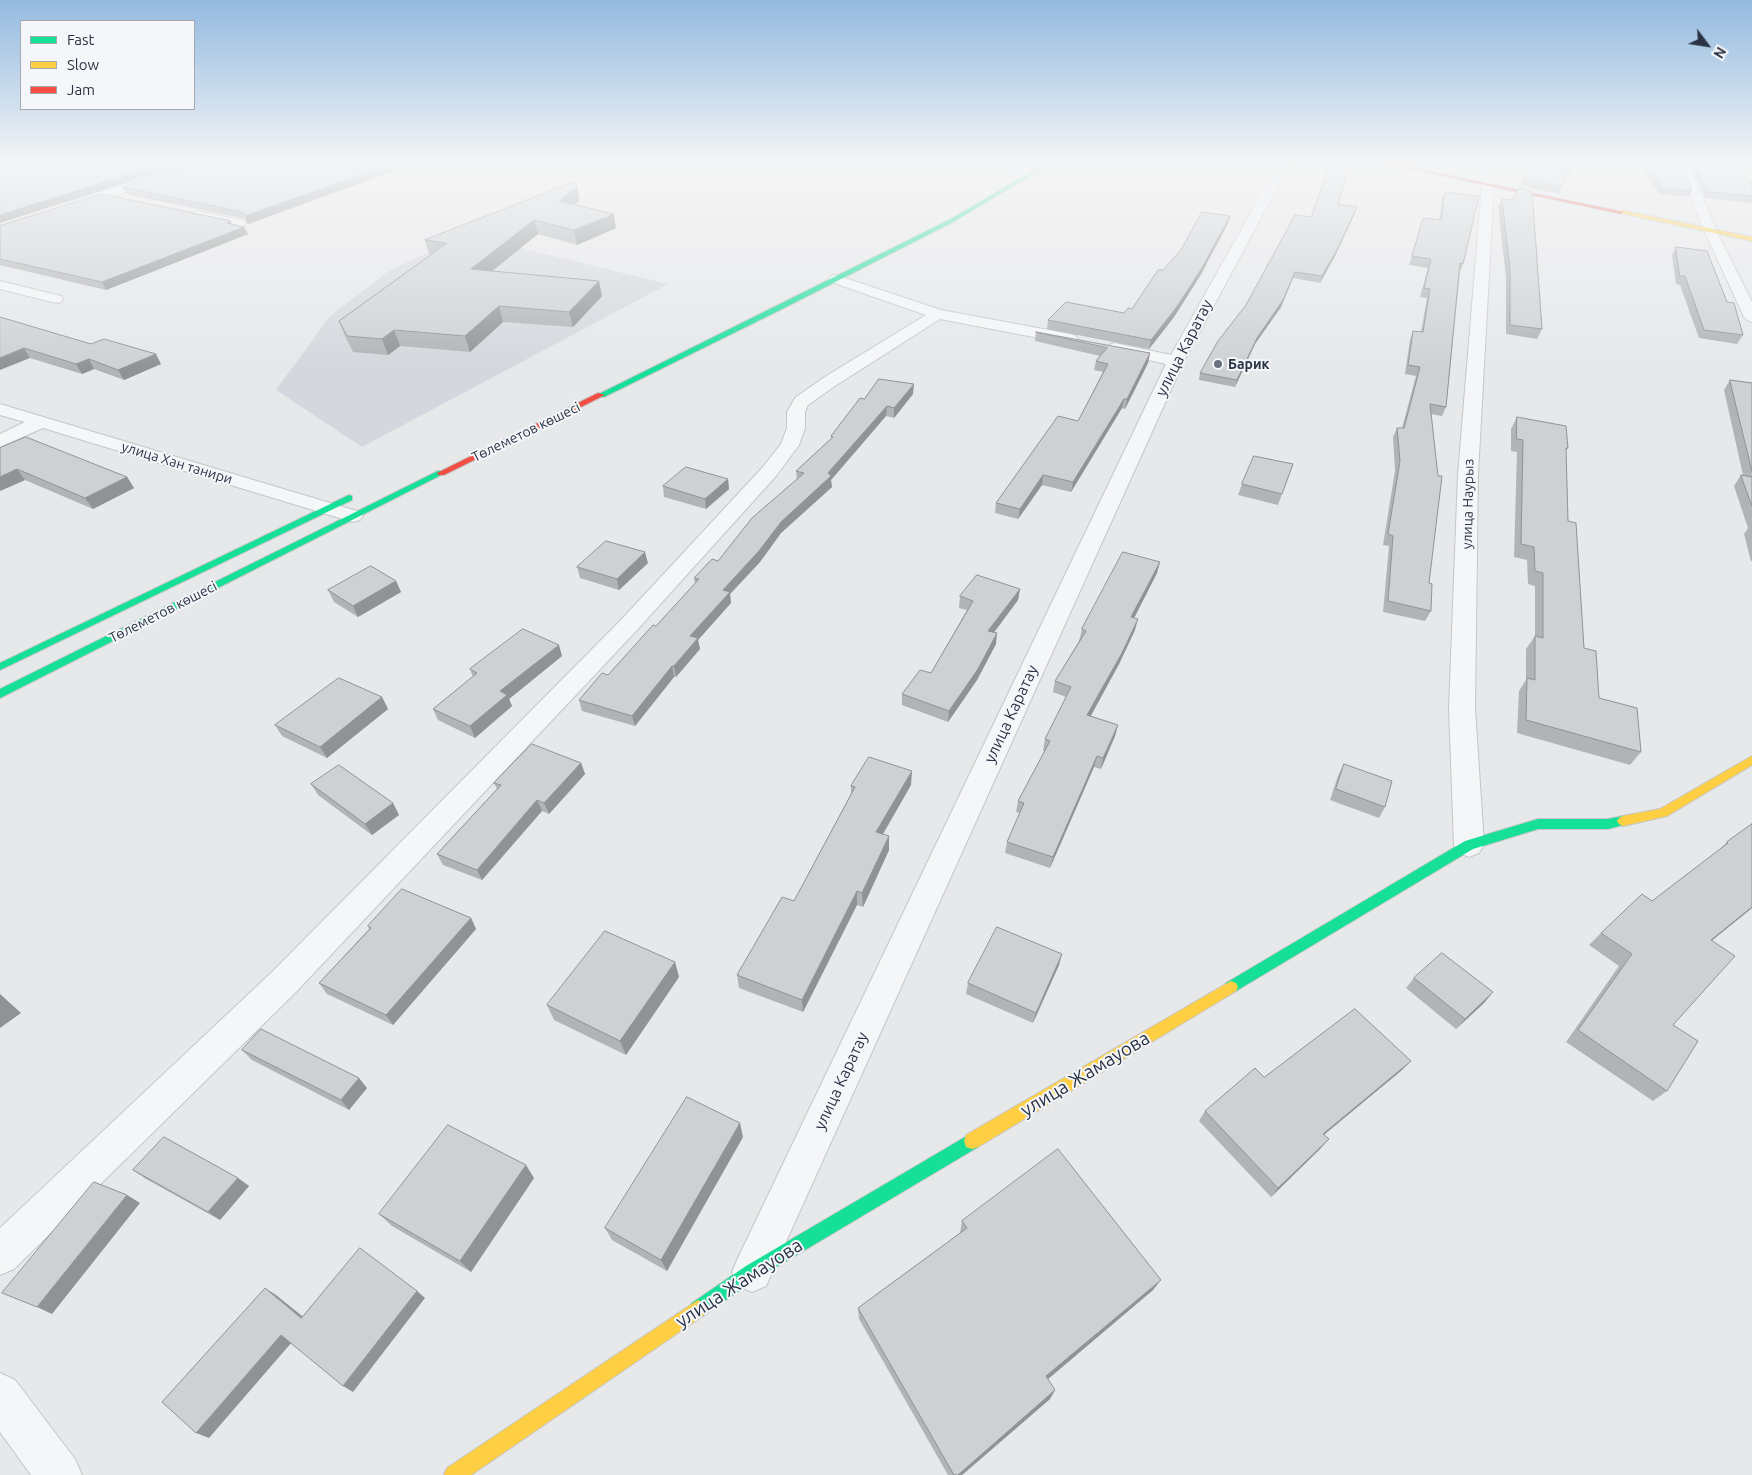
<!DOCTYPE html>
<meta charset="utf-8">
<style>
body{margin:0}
#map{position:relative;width:1752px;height:1475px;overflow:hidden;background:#e6e8ea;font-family:Ubuntu,sans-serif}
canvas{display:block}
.legend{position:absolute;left:20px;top:20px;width:175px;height:90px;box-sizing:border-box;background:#f4f6f9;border:1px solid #a4a8b1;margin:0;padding:6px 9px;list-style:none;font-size:15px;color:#2b3445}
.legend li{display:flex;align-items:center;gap:10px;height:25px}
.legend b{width:25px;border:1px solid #a4a8b1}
.north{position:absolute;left:1682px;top:20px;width:50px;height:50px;-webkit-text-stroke:4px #f4f6f9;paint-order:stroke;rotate:121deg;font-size:14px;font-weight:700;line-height:20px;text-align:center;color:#2b3445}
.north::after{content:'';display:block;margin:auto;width:18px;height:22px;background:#2b3445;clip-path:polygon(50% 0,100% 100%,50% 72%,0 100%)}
</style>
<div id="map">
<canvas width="1752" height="1475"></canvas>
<ul class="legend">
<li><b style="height:6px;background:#16e098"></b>Fast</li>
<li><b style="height:6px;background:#ffcf43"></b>Slow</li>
<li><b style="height:6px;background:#f24e42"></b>Jam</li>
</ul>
<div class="north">N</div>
</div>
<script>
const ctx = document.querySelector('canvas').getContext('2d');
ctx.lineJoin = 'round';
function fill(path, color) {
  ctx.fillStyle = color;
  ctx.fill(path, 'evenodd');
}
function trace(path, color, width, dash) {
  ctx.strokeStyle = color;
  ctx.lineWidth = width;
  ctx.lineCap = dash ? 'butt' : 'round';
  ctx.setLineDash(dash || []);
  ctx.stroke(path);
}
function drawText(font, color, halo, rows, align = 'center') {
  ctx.font = font + ' Ubuntu,sans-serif';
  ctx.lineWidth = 4;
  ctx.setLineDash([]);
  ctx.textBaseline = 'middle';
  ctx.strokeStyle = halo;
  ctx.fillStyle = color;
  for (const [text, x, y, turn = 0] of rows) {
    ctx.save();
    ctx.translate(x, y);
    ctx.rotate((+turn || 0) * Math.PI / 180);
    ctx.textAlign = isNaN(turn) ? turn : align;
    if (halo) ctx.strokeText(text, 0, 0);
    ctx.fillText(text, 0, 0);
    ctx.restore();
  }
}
const built = new Path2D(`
 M 467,235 L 668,284 L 362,447 L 276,390 L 330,316 L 390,270 Z`);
const street = new Path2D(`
 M 190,164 L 207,164 L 205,166 L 75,209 L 67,209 L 65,206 L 67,203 Z
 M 376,164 L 401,164 L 407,167 L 401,170 L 378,166 Z
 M 961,164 L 987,164 L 1032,171 L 1038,174 L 1032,177 L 967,167 Z
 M 1278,164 L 1290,164 L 1184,361 L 766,1286 L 752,1292 L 738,1286 L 732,1272 L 738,1258 L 1166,364 L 1109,351 L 1107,348 L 1109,345 L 1115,343 L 1171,355 Z
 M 1480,164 L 1492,164 L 1494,185 L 1478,474 L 1475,708 L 1484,845 L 1479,853 L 1469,857 L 1459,853 L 1454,845 L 1449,708 L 1458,474 L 1482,185 Z
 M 1678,164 L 1689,164 L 1716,230 L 1752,302 L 1752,322 L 1747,320 L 1744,317 L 1704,230 Z
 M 196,211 L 245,221 L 246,224 L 240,228 L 192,218 L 190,215 Z
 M 836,275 L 941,310 L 1070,334 L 1076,336 L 1078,339 L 1076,342 L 1070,344 L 940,319 L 835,386 L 808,405 L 805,412 L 805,428 L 799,445 L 776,476 L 637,630 L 296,992 L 14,1269 L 0,1275 L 0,1228 L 272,972 L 621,620 L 762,468 L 781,444 L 787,428 L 787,412 L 795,398 L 823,378 L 926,315 L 831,282 L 829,279 L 831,276 Z
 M 0,281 L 61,296 L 63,299 L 61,302 L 56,303 L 0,289 Z
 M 0,404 L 360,512 L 363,516 L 360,520 L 353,522 L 346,520 L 43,428 L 0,447 L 0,434 L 25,422 L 0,415 Z
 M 0,1373 L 15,1380 L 75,1459 L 82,1475 L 31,1475 L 0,1432 Z`);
const fast = new Path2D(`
 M 1045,164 L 1050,164 L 953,222 L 784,308 L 604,397 L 597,395 L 949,220 Z
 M 438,471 L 444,471 L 445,473 L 0,698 L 0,689 Z
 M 349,495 L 352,496 L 352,500 L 0,670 L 0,663 Z
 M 1623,816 L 1627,818 L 1629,821 L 1627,824 L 1608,829 L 1538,829 L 1473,849 L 1236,991 L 1231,993 L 1226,991 L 1224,987 L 1226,983 L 1465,841 L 1538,819 L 1608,819 Z
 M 972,1133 L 978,1135 L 980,1141 L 978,1147 L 758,1278 L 704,1315 L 698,1318 L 692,1315 L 689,1309 L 692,1303 L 746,1266 Z`);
const slow = new Path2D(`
 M 1621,210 L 1752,237 L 1752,241 L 1619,213 Z
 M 1752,756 L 1752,765 L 1667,816 L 1623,826 L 1619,824 L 1617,821 L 1619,818 L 1623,816 L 1660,809 Z
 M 1231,981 L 1236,983 L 1238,987 L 1236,991 L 978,1147 L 972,1149 L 966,1147 L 964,1141 L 966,1135 Z
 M 698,1300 L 704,1303 L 707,1309 L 704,1315 L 471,1475 L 444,1475 L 447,1468 Z`);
const jam = new Path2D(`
 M 1386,164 L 1394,164 L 1624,212 L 1621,214 Z
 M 598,393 L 605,395 L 444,475 L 438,475 L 437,473 Z`);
const wall = new Path2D(`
 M 392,164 L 394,171 L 248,224 L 245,219 L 126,194 L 123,187 Z
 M 1573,164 L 1559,194 L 1521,186 L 1524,179 Z
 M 1644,164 L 1681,164 L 1692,191 L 1689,197 L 1659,194 L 1645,175 Z
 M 1690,164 L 1738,164 L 1752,183 L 1752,203 L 1705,198 Z
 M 1445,192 L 1463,264 L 1460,272 L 1446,407 L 1442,416 L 1431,414 L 1429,583 L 1431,611 L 1425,621 L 1383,612 L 1389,546 L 1383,545 L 1395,471 L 1393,437 L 1397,428 L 1402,428 L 1416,376 L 1405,374 L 1410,340 L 1413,331 L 1421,332 L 1427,298 L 1420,297 L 1428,268 L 1409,265 L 1423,218 L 1439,220 L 1442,199 Z
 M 1502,199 L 1542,329 L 1537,339 L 1506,334 L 1506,278 L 1498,206 Z
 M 580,200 L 575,204 L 616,228 L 577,245 L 538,234 L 492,271 L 602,296 L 573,327 L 503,322 L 470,352 L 400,346 L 388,355 L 353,352 L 345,336 L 339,321 L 431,255 L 429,254 L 425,240 Z
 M 1338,204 L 1355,213 L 1335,256 L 1320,283 L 1293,278 L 1281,307 L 1255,344 L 1235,387 L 1199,380 L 1200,373 L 1246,305 L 1311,217 Z
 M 231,221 L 232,224 L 244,227 L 248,234 L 106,290 L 0,265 L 0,226 Z
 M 1228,223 L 1200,276 L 1174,317 L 1149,349 L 1047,329 L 1048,320 L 1124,313 L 1132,309 L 1163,270 Z
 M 1676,247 L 1727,302 L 1743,335 L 1737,344 L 1699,338 L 1680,285 L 1676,284 L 1672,255 Z
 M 0,317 L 91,344 L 161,364 L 124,380 L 94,369 L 82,374 L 30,358 Z
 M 1036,332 L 1150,353 L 1148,363 L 1125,409 L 1122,408 L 1071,492 L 1042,485 L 1018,519 L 995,513 L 996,503 L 1078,421 L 1103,372 L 1094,370 L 1096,361 L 1100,356 L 1035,341 Z
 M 1730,380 L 1752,383 L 1752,561 L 1751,561 L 1744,534 L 1748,528 L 1734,486 L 1741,475 L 1743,475 L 1724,390 Z
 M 913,394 L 894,418 L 886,416 L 831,480 L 832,487 L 781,533 L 760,562 L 730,594 L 731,603 L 698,640 L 700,649 L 676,677 L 674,677 L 635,726 L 582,711 L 579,700 L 608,675 L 656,626 L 695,584 L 694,578 L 718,561 L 797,479 L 796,471 L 831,439 L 831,436 L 864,399 Z
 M 1517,417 L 1568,448 L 1566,451 L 1568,521 L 1584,648 L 1599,698 L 1641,752 L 1630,765 L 1517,733 L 1519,691 L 1526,680 L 1526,649 L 1535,636 L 1535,586 L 1528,584 L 1527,560 L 1514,557 L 1517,452 L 1511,451 L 1511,429 Z
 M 0,448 L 127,477 L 134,488 L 93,509 L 25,480 L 0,491 Z
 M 1293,464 L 1278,505 L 1238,495 L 1242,484 Z
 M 728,479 L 729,489 L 706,509 L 664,497 L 663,486 Z
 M 1160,562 L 1157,573 L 1134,618 L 1135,630 L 1119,664 L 1091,716 L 1118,725 L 1115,736 L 1101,769 L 1094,767 L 1050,868 L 1005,853 L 1007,842 L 1020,813 L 1016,812 L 1018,801 L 1045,751 L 1043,751 L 1045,739 L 1066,697 L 1053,692 L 1055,681 L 1079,641 L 1082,629 Z
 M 648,563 L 619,590 L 580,578 L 577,567 Z
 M 396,581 L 401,592 L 358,617 L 334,602 L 328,590 Z
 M 1020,589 L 1018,600 L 994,632 L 996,644 L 977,680 L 948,722 L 902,705 L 902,694 L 931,673 L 967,610 L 959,608 L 960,596 Z
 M 562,656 L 509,699 L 512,706 L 475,738 L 438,720 L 433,709 L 473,677 L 470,669 Z
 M 382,697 L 388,709 L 327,758 L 282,736 L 275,725 Z
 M 581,763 L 585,774 L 549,814 L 542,811 L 482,880 L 443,865 L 437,854 L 497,789 L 494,783 Z
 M 1344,764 L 1385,807 L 1379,818 L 1330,800 L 1338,776 Z
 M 311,784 L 393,803 L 399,815 L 372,835 L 318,795 Z
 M 911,785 L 883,834 L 889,836 L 889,850 L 863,907 L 857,905 L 803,1012 L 739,988 L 737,975 L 794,901 L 851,794 L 851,786 Z
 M 1752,824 L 1752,908 L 1712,940 L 1673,1025 L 1667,1091 L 1653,1101 L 1566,1042 L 1619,966 L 1589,945 L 1601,933 L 1652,901 L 1717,852 L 1727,842 Z
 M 471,918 L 476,929 L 393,1025 L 327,994 L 319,983 L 369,929 L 368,926 Z
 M 675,962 L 679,977 L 626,1055 L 554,1020 L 547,1005 Z
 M 1059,965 L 1033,1023 L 966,994 L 968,983 Z
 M 1414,978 L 1493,992 L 1484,1003 L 1456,1029 L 1406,988 Z
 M 242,1050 L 367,1088 L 349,1110 L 252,1060 Z
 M 1402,1070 L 1324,1135 L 1321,1148 L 1271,1197 L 1199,1121 L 1205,1111 Z
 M 743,1137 L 667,1271 L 612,1240 L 605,1228 Z
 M 133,1170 L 238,1178 L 249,1186 L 220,1220 L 146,1179 Z
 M 534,1178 L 471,1272 L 392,1226 L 379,1214 Z
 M 962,1221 L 1153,1290 L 1048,1379 L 1055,1390 L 1050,1399 L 962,1475 L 948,1475 L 859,1319 L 858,1308 L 960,1233 Z`);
const shadedWall = new Path2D(`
 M 161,164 L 185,164 L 0,223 L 0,215 Z
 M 392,164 L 394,171 L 248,224 L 245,216 Z
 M 577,187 L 580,200 L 562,214 L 559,201 Z
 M 1357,207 L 1355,213 L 1335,256 L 1320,283 L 1322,276 Z
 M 614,214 L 616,228 L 577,245 L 574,230 Z
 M 1230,216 L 1228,223 L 1200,276 L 1174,317 L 1149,349 L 1151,340 Z
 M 534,220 L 538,234 L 476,284 L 471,269 Z
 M 244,227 L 248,234 L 106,290 L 102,282 Z
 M 1295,272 L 1293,278 L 1281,307 L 1255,344 L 1235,387 L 1237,380 L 1257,338 Z
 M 599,281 L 602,296 L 573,327 L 569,312 Z
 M 499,306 L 503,322 L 470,352 L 465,336 Z
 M 394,330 L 400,346 L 388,355 L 382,339 Z
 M 24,348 L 30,358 L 0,370 L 0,358 Z
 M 1150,353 L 1148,363 L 1125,409 L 1127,399 Z
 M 156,354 L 161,364 L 124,380 L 118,370 Z
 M 89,359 L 94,369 L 82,374 L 76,364 Z
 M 914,384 L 913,394 L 894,418 L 894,408 Z
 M 1124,399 L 1122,408 L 1071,492 L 1073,482 Z
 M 887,406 L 886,416 L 831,480 L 832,487 L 781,533 L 760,562 L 730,594 L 731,603 L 698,640 L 700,649 L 676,677 L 674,666 L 690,636 L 723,590 L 781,522 L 828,473 Z
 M 17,469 L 25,480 L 0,491 L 0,477 Z
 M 1043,475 L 1042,485 L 1018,519 L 1020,509 Z
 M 127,477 L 134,488 L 93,509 L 85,498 Z
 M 728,479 L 729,489 L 706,509 L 705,499 Z
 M 645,552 L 648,563 L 619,590 L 617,579 Z
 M 1160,562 L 1157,573 L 1129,628 L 1131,617 Z
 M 396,581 L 401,592 L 358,617 L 353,606 Z
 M 1020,589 L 1018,600 L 987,642 L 988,631 Z
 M 1138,619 L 1135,630 L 1119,664 L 1085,726 L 1087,715 Z
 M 997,633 L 996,644 L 977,680 L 948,722 L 949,711 Z
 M 559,645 L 562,656 L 509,699 L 512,706 L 475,738 L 470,726 L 500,691 Z
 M 672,666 L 674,677 L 635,726 L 632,716 Z
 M 382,697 L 388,709 L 327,758 L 320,747 Z
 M 1118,725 L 1115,736 L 1101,769 L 1103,758 Z
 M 1097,756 L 1094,767 L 1050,868 L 1053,857 Z
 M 581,763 L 585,774 L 549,814 L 544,803 Z
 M 912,771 L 911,785 L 876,846 L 876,832 Z
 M 537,800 L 542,811 L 482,880 L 477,870 Z
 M 393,803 L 399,815 L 372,835 L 365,824 Z
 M 889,836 L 889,850 L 863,907 L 862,893 Z
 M 857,891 L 857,905 L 803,1012 L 802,1000 Z
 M 1752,907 L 1752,908 L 1698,952 L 1711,940 Z
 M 471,918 L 476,929 L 393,1025 L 386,1015 Z
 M 1062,954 L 1059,965 L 1033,1023 L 1036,1013 Z
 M 675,962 L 679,977 L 626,1055 L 620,1041 Z
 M 1493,992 L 1484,1003 L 1456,1029 L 1465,1019 Z
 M 0,994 L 21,1013 L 0,1028 Z
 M 1411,1061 L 1402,1070 L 1315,1142 L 1323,1134 Z
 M 359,1078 L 367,1088 L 349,1110 L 341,1100 Z
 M 740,1123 L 743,1137 L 667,1271 L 661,1260 Z
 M 1329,1139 L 1321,1148 L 1271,1197 L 1278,1188 Z
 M 526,1165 L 534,1178 L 471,1272 L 460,1261 Z
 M 238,1178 L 249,1186 L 220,1220 L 208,1212 Z
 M 127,1195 L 140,1203 L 52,1314 L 37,1307 Z
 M 1161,1280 L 1153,1290 L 1041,1385 L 1046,1376 Z
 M 265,1288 L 276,1295 L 312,1324 L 301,1318 Z
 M 417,1291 L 425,1298 L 353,1392 L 343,1386 Z
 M 281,1335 L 292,1342 L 209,1438 L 196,1433 Z
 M 1055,1390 L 1050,1399 L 962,1475 L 958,1475 Z`);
const building = new Path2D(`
 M 0,164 L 161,164 L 0,215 Z
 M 194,164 L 392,164 L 245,216 L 242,212 L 123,187 Z
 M 1330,164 L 1351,164 L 1338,204 L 1357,207 L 1337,250 L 1322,276 L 1295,272 L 1283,300 L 1257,338 L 1237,380 L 1200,373 L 1218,341 L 1246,305 L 1295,215 L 1311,217 Z
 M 1533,164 L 1573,164 L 1562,187 L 1524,179 Z
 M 1648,164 L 1681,164 L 1692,191 L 1662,188 L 1648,169 Z
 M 1695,164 L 1738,164 L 1752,183 L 1752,196 L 1708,192 Z
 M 574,182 L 577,187 L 559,201 L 614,214 L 574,230 L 534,220 L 471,269 L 599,281 L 569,312 L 499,306 L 465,336 L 394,330 L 382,339 L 347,336 L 339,321 L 447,243 L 425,240 Z
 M 1519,188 L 1532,191 L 1542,329 L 1510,325 L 1510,270 L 1502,199 L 1512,200 Z
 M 1445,192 L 1479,196 L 1463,264 L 1460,263 L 1446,407 L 1430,404 L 1438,476 L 1442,476 L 1429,583 L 1432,584 L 1431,611 L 1388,601 L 1393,536 L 1388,534 L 1400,461 L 1397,428 L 1404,428 L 1420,367 L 1408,365 L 1413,331 L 1423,332 L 1430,289 L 1424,288 L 1431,259 L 1412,256 L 1423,218 L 1441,220 Z
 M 102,194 L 231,221 L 227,223 L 244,227 L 102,282 L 0,259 L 0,226 Z
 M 1202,212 L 1230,216 L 1202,268 L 1176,308 L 1151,340 L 1048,320 L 1066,302 L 1124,313 L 1128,308 L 1132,309 L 1158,270 L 1163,270 L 1181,250 Z
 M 1676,247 L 1707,251 L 1727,302 L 1734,303 L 1743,335 L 1704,330 L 1685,276 L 1680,276 Z
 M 0,317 L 91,344 L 104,339 L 156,354 L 118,370 L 89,359 L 76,364 L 24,348 L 0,358 Z
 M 1036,332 L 1150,353 L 1127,399 L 1124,399 L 1073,482 L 1043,475 L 1020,509 L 996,503 L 1058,416 L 1078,421 L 1108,364 L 1096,361 L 1107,348 Z
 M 879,379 L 914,384 L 894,408 L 887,406 L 828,473 L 831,476 L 781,522 L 759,551 L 723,590 L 730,592 L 690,636 L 698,638 L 674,666 L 672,666 L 632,716 L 579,700 L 602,673 L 608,675 L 653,625 L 656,626 L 699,579 L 694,578 L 712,559 L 718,561 L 752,518 L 804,473 L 796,471 L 833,437 L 831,436 L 860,398 L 864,399 Z
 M 1730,380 L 1752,383 L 1752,471 Z
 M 1517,417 L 1566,426 L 1568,448 L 1566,448 L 1568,521 L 1576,523 L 1584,648 L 1596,651 L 1599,698 L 1637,708 L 1641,752 L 1526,720 L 1527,678 L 1535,680 L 1535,636 L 1543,638 L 1543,573 L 1535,571 L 1534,547 L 1521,544 L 1523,440 L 1517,439 Z
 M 26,437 L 127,477 L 85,498 L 17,469 L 0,477 L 0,448 Z
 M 1254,456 L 1293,464 L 1282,494 L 1242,484 Z
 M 686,467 L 728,479 L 705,499 L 663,486 Z
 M 1741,475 L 1752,477 L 1752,506 Z
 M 606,541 L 645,552 L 617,579 L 577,567 Z
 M 1123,552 L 1160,562 L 1131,617 L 1138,619 L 1122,653 L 1087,715 L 1118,725 L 1103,758 L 1097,756 L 1053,857 L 1007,842 L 1024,803 L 1018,801 L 1050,741 L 1045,739 L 1071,687 L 1055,681 L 1086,631 L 1082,629 Z
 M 371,566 L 396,581 L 353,606 L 328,590 Z
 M 977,575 L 1020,589 L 988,631 L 997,633 L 978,669 L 949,711 L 902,694 L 920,670 L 931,673 L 973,601 L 960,596 Z
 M 523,629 L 559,645 L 500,691 L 507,695 L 470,726 L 433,709 L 477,673 L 470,669 Z
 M 339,678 L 382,697 L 320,747 L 275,725 Z
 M 532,744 L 581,763 L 544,803 L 537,800 L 477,870 L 437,854 L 501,785 L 494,783 Z
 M 869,757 L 912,771 L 876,832 L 889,836 L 862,893 L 857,891 L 802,1000 L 737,975 L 782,897 L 794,901 L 855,787 L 851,786 Z
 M 1344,764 L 1392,781 L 1385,807 L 1336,789 Z
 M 339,765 L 393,803 L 365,824 L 311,784 Z
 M 1752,824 L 1752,907 L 1711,940 L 1735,956 L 1673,1025 L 1698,1041 L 1667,1091 L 1578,1030 L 1632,954 L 1601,933 L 1642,894 L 1652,901 L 1728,843 L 1727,842 Z
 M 402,889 L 471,918 L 386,1015 L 319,983 L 371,928 L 368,926 Z
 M 997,927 L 1062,954 L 1036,1013 L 968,983 Z
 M 605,931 L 675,962 L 620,1041 L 547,1005 Z
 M 1442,953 L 1493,992 L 1465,1019 L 1414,978 Z
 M 1355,1009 L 1411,1061 L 1323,1134 L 1329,1139 L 1278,1188 L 1205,1111 L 1255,1068 L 1264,1077 Z
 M 261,1029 L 359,1078 L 341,1100 L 242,1050 Z
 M 687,1097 L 740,1123 L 661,1260 L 605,1228 Z
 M 448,1125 L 526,1165 L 460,1261 L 379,1214 Z
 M 164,1137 L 238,1178 L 208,1212 L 133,1170 Z
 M 1058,1149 L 1161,1280 L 1046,1376 L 1055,1390 L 958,1475 L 954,1475 L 858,1308 L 967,1228 L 962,1221 Z
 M 94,1182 L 127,1195 L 37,1307 L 2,1293 Z
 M 360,1248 L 417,1291 L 343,1386 L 281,1335 L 196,1433 L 162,1402 L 265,1288 L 301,1318 Z`);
const markers = [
 [1218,364,5,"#6c737f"]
];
const farPoinames = [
 ["Барик",1228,364]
];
const farStreetnames = [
 ["Төлеметов көшесі",526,432,-26],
 ["улица Хан танири",177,463,17],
 ["улица Наурыз",1468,504,-89],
 ["Төлеметов көшесі",163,612,-27]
];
const streetNames = [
 ["улица Каратау",1184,348,-63],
 ["улица Каратау",1011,714,-65],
 ["улица Каратау",841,1081,-65]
];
const nearStreetnames = [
 ["улица Жамауова",1085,1074,-31],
 ["улица Жамауова",739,1283,-33]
];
fill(built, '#d4d7dd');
trace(street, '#c4c6c8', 2);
trace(fast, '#c4c6c8', 2);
trace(slow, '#c4c6c8', 2);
trace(jam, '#c4c6c8', 2);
fill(street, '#f5f6f7');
fill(fast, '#16e098');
fill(slow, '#ffcf43');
fill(jam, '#f24e42');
fill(wall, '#b1b3b5');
fill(shadedWall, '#909294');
fill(building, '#ced0d3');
trace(building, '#909294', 1);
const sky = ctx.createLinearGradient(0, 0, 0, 370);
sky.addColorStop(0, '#93bae0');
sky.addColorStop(0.44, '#f4f5f6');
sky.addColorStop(1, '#f4f5f600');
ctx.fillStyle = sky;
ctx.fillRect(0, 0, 1752, 370);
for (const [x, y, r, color] of markers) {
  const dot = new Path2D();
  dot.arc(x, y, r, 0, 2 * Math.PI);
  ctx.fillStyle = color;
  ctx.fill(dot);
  trace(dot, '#f4f6f9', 2);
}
drawText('bold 14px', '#2b3445', '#f4f6f9', farPoinames, 'left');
drawText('14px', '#2b3445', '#f4f6f9', farStreetnames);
drawText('16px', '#2b3445', '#f4f6f9', streetNames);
drawText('19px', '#2b3445', '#f4f6f9', nearStreetnames);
</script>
